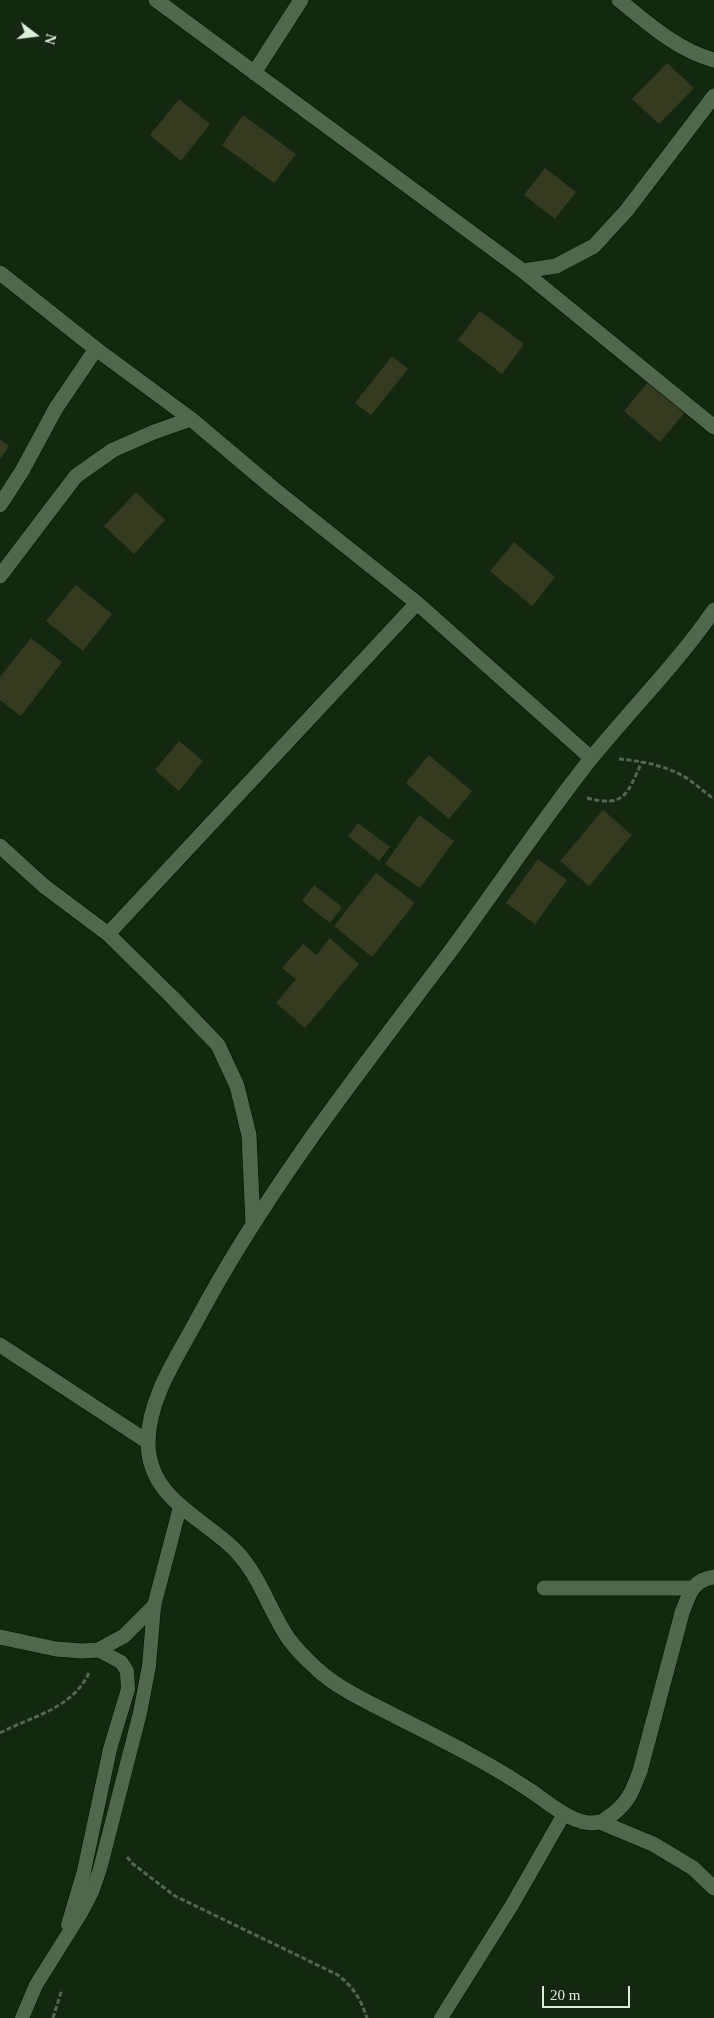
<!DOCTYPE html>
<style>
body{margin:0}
#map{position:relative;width:714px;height:2018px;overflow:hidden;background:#142811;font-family:Georgia,serif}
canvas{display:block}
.north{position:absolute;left:10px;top:10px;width:50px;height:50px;-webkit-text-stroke:4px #142811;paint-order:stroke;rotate:105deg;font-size:14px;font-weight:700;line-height:20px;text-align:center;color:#dfecdd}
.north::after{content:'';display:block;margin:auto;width:18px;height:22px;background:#dfecdd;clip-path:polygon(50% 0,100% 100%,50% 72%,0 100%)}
.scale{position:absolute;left:542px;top:1986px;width:88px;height:22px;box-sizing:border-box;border:2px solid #dfecdd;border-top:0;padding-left:6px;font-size:15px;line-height:18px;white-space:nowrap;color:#dfecdd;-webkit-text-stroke:4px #142811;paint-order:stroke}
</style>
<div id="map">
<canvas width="714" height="2018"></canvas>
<div class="north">N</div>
<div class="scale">20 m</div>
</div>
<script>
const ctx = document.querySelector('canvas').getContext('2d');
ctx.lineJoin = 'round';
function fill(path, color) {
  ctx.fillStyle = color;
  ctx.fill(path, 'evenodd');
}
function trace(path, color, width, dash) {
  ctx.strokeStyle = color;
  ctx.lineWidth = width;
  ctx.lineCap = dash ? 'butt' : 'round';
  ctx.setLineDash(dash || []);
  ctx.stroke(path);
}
const building = new Path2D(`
 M 667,63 L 694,88 L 659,124 L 632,99 Z
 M 179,99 L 210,124 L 181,161 L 150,135 Z
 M 243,115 L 296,154 L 274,183 L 222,145 Z
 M 545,168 L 576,192 L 555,219 L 524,195 Z
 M 480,311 L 524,344 L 502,374 L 458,340 Z
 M 392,356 L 408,369 L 371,415 L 355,403 Z
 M 649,381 L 686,411 L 660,442 L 624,411 Z
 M 0,439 L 9,446 L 0,459 Z
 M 136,492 L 165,520 L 134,554 L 104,526 Z
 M 514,542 L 555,577 L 532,606 L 490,571 Z
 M 76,585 L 112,614 L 83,651 L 46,621 Z
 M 31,638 L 62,662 L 21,716 L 0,700 L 0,677 Z
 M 179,741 L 203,761 L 179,791 L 155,770 Z
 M 429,755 L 472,791 L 449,819 L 406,783 Z
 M 603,810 L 632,835 L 589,886 L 560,861 Z
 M 419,815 L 454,841 L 420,888 L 385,864 Z
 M 358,823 L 390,847 L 379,861 L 348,836 Z
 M 538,859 L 567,880 L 535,924 L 506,903 Z
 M 376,873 L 415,903 L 372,957 L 334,926 Z
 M 314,885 L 342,907 L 330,923 L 302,901 Z
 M 330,938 L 359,964 L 305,1028 L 276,1003 L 296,979 L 282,968 L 303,944 L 316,955 Z`);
const path = new Path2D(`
 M 619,759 C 641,761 663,765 683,776 C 694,782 704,792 714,799
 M 587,798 C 626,808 627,793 642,762
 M 0,1733 C 32,1716 72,1709 89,1673
 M 127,1857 L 133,1864 L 175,1896 L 338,1975 C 354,1988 360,1998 367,2018
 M 53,2018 L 62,1989`);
const lane = new Path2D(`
 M 68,1925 L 84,1871 L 110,1749 L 128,1689 L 127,1671 L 121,1662 L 98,1650
 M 22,2018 L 36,1985 L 81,1913 L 92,1892 L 100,1869 L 140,1713 L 149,1666 L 154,1606 L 180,1507
 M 441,2018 L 512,1905 L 564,1814`);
const street = new Path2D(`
 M 156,0 L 523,271 L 714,427
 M 619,0 C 649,24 677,50 714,60
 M 254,73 L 301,0
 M 523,271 L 556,266 L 594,246 L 627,210 L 714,96
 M 0,273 L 96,349 L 191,419 L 274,489 L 417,603 L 591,758
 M 0,505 L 22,471 L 56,408 L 96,349
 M 0,576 L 76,476 L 113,450 L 154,432 L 191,419
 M 714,610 C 677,664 630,710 589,761 C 540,823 496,890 449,953 C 360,1071 268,1187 198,1318 C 178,1356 148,1398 148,1443 C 149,1500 203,1517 236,1551 C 260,1576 269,1610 288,1638 C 296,1649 307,1660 317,1669 C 338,1689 372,1704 397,1717 C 443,1740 489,1763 531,1791 C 549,1803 576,1828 599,1822 C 602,1822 604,1820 607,1818 C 627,1805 632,1793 640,1771 L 682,1613 C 689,1595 692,1580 714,1577
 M 0,846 L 44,886 L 108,934 L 172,997 L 218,1045 L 237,1086 L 249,1135 L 253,1224
 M 108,934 L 417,603
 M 0,1345 L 148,1442
 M 544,1588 L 692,1588
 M 0,1637 L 56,1649 L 82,1651 L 98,1650 L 124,1636 L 154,1606
 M 600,1822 L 653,1844 L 693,1868 L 714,1888`);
fill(building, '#343b1e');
trace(lane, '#011000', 15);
trace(street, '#011000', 16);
trace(path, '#546652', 3, [5, 2.5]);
trace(lane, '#51674d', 14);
trace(street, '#51674d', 15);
</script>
